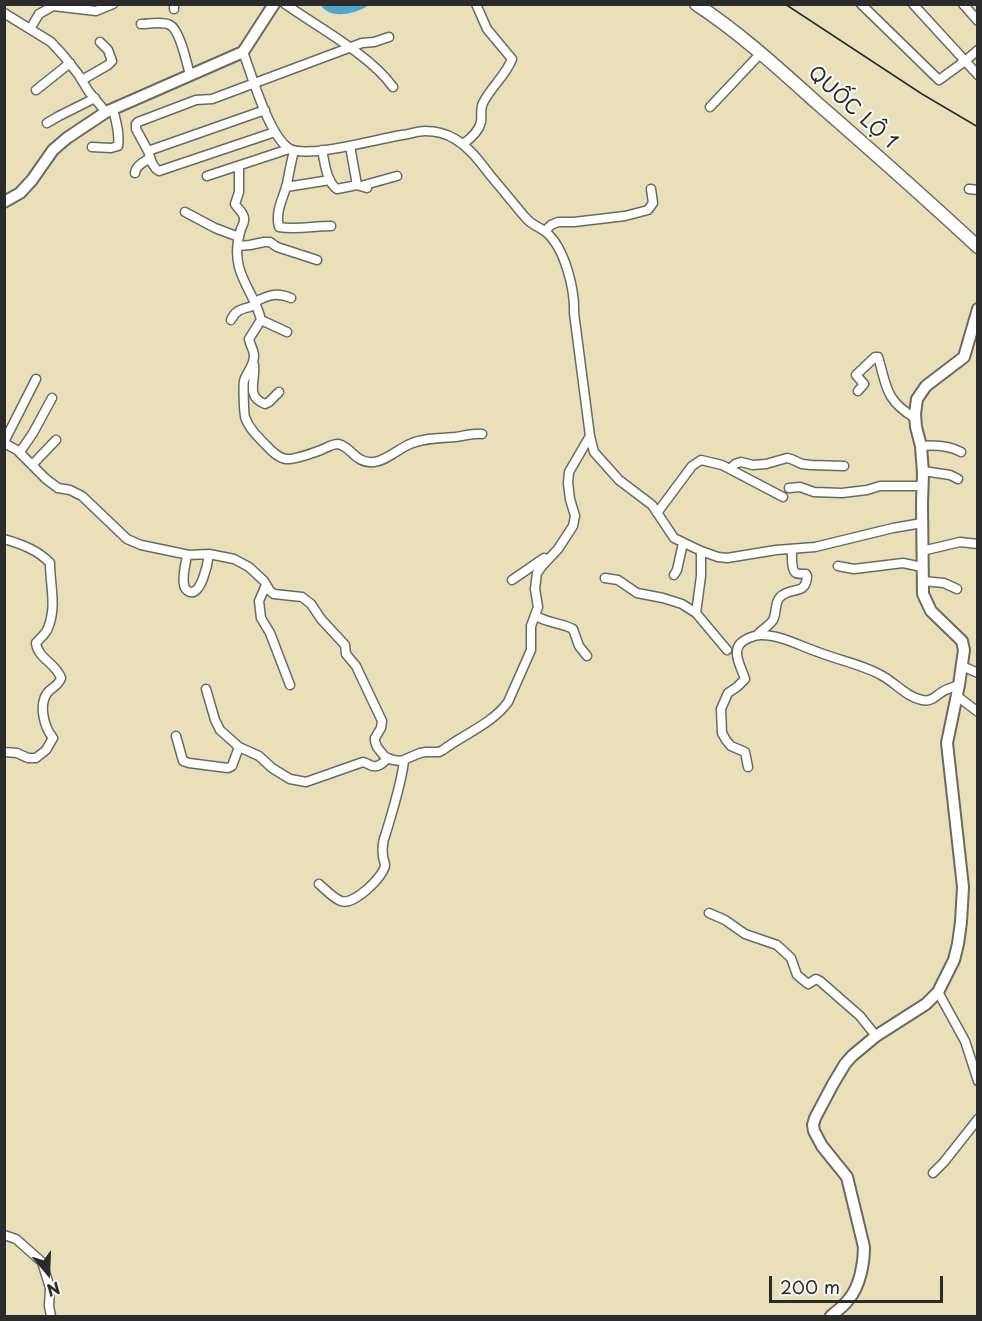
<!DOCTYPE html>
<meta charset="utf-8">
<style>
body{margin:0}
#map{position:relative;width:982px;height:1321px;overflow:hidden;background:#e8dfbb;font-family:"Playpen Sans",sans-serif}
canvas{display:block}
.frame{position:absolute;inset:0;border:6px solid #2b2b2b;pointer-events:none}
.north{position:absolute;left:18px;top:1243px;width:60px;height:60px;-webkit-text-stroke:4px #f6f6f2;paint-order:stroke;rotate:161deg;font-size:16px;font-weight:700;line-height:24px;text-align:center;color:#2b2b2b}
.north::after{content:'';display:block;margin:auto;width:21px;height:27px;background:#2b2b2b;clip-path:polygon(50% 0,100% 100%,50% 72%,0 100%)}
.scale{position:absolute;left:769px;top:1276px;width:174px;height:27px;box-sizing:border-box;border:3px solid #2b2b2b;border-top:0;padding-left:8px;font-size:18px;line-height:21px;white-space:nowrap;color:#2b2b2b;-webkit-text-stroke:4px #f6f6f2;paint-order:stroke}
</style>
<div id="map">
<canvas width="982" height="1321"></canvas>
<div class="frame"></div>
<div class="north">N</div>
<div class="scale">200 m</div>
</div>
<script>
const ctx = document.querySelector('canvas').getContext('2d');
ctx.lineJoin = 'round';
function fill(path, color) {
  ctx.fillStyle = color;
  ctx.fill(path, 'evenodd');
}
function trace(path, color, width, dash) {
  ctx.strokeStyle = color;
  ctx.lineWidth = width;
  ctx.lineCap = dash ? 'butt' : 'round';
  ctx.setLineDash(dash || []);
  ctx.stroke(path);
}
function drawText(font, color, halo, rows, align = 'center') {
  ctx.font = font + ' "Playpen Sans",sans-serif';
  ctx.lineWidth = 4.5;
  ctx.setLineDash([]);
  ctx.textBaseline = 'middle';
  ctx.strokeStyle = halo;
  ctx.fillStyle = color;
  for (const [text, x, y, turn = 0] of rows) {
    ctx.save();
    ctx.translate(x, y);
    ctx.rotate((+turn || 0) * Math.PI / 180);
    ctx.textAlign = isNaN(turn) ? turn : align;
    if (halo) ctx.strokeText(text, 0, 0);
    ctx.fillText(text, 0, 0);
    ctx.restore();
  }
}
const water = new Path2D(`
 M 321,5 L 369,5 C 357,14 329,20 321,5 Z`);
const minor = new Path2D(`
 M 174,4 L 174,9
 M 285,4 C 318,27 370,55 393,87
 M 861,4 L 939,80 L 965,61 L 978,50
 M 913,4 L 978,75
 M 963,4 L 978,21
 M 4,13 L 51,42 L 63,55 L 78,74 L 89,92 L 106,112
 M 141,24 C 150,24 162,21 170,25 C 180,30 187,64 190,75
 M 30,29 L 39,14 L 53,6 L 96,11 L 113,4
 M 243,52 C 252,75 269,137 290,149 C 298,153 309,151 317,151 C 346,148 374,140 402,135 C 410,134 418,131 425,131 C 435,131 447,134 455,139 C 470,148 480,162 490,175 C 502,189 513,203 525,217 C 531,225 540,227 547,233 C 565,249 575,290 574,313 L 590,436 L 594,452 L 619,480 L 652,505 L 674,538 L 701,551 L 718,557 L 727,558 L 776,550 L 815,547 L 893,528 L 922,523
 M 82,80 L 108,65 L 112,61 L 108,50 L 100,42
 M 36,90 L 70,63
 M 710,107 L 761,53
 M 47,123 L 59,116 L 95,98
 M 275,132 L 159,171 L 156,169 L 152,163 L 148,151 L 136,129 L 136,124 L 138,122 L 196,100 L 212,99 L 362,43 L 374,42 L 389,37
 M 463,144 C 470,139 479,131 481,122 C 482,115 480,109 483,103 C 491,87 506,75 512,59 L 487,29 L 476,4
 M 350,146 L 357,185
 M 92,147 L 111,148 L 118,146 C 120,134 116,121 113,109
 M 322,150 C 325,163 326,181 337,189 L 357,185 L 367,188
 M 148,151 L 265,110
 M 294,151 C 291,162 289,173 287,184 C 283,199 275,211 279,227 C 296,230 314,226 331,226
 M 239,166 L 239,192 L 235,204 C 238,209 245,214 244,220 C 244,224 242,226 241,229 C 237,241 236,255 239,267 C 244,286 257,301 261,320 L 249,339 C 250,345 254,350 254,356 C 254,366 246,373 244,381 C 243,384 244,416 245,417 C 249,429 259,438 267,446 C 271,451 279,458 286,459 C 294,460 313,453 321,450 C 326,448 332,444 338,444 C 351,446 355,464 374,462 C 386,461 398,449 410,444 C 424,438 440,438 455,437 C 464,436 473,433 482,434
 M 135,173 C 136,165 144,162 150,158
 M 207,176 L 289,149
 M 361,186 L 397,176
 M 286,187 L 330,180
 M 969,189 L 978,190
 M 185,212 L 215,228 L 239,237
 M 545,231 L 551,225 L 558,222 L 574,222 L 625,216 L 648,210 L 653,203 L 651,189
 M 238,246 L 250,245 L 264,242 L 270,242 L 277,247 L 317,260
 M 255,302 C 268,295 276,292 291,298
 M 231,320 C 236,308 245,309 256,305
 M 261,320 L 287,332
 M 254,365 C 256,381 245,396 265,404 L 269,402 L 279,392
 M 858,391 L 864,384 L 856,375 L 875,357 L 878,357 C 887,387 885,400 915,418
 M 4,442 L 36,379
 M 4,443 L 17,450 L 46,479 L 58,488 L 70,490 L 82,496 L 127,539 L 141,545 L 189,555 L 209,554 L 234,559 L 249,567 L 264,581 L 270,591 L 274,594 L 302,597 L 311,604 L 321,619 L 345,645 L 346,654 L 356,666 L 382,721 L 381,728 L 375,738 L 375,741 L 377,747 L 385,757 L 393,760 L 401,761 L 420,753 L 426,752 L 439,752 L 443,750 C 464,734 492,724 508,702 L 531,650 L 531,626 L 538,607 L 535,589 L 537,573 L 543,565 L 558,549 L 573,526 L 575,516 L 570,499 L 568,483 L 569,472 L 590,436
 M 921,446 C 933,445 950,446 961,452
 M 20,452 L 33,433 L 52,398
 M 32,465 L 56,440
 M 730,469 L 735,464 L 741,462 L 753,465 L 766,464 L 787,458 L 791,459 L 802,464 L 811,465 L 844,466
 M 923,471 L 950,475 L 958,479
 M 789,488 L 800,487 L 814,492 L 842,493 L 867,490 L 880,486 L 922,486
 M 657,513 L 692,466 L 701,460 L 722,465 L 783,497
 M 4,539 C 21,544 38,550 50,563 C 50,586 57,606 48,628 C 46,634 40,638 36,643 C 38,659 56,663 61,678 C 59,685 53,687 48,692 C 38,704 44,727 53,738 L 46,750 L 36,758 L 28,758 L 17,753 L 4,752
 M 701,551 L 701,576 L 696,613 L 727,650
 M 922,551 L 960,542 L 978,544
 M 187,555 C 186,563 182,576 184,584 C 184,587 186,590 188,591 C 201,599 208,562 209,554
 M 838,566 L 854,569 L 903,563 L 922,567
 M 674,575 L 677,570 L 683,543
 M 605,578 L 618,580 L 637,593 L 663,598 L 682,604 L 696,613
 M 512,580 L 544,558
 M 922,581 L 944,583 L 957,589
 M 266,585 L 259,601 L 261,618 L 270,633 L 290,685
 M 536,616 C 548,623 561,623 573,629 L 579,646 L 587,656
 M 758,635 L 759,633 C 763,629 770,625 773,620 C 777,613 774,604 780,597 C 792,586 806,596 807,576 L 806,574 C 804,574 798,574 796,573 C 791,570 792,555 792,549
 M 962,666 L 978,673
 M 206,689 L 215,720 L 220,730 L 239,747 L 259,756 L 272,768 L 290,779 L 306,782 L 363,762 C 366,763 368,764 370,765 C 377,769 383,763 388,758
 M 957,696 L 978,712
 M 176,736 L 183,761 L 189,763 L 228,768 L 232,766 L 239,747
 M 748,767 L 745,752 L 731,746 L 726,740 L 722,733 L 721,709 L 728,693 L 737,687 L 745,679 C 742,669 732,653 740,644 C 744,639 755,635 761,635 C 781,635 800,646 818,652 C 838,660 860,664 879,674 C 894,681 906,697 922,700 C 932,702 935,696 942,692 C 948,688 954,687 959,685
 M 319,884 C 325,889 333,898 341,901 C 353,906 384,877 385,865 C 385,862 383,859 383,856 C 382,849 383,840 386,833 C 393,809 401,785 404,761
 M 709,913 L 725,920 L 745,934 L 777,945 L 791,958 L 797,975 L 808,984 L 816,979 L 820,981 L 860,1016 L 876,1036
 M 938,992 L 965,1041 L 978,1081
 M 933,1173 L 944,1162 L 978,1119
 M 4,1235 L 16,1239 L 42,1262 L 50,1288 L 49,1306 L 51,1316`);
const major = new Path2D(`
 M 4,202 L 20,193 L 32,180 L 53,150 L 67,138 L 106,112 L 243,52 L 274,4
 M 831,1316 C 837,1311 844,1306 849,1299 C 860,1286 864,1263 864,1247 L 847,1177 L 822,1146 L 814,1131 L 813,1125 L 815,1118 L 833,1084 L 845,1064 L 852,1056 L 876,1036 L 926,1004 L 938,992 L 954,960 L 958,944 L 961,922 L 963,887 L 947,743 L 959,685 L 964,650 L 962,641 L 931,611 L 923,594 L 922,503 L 923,473 L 921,446 L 916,427 L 915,414 L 917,399 L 926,386 L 964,357 L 978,309`);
const highway = new Path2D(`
 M 696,4 C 740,33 778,68 817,103 C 871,150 925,198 978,247`);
const rail = new Path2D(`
 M 785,4 L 922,94 L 978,127`);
const streetNames = [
 ["QUỐC LỘ 1",852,108,42]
];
fill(water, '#4fa8cc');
trace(minor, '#6d6a5d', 11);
trace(major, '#6d6a5d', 14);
trace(highway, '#6d6a5d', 15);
trace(minor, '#fff', 8);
trace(major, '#fff', 10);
trace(highway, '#fff', 12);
trace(rail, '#2b2b2b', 1.5);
drawText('20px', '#2b2b2b', '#f6f6f2', streetNames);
</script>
